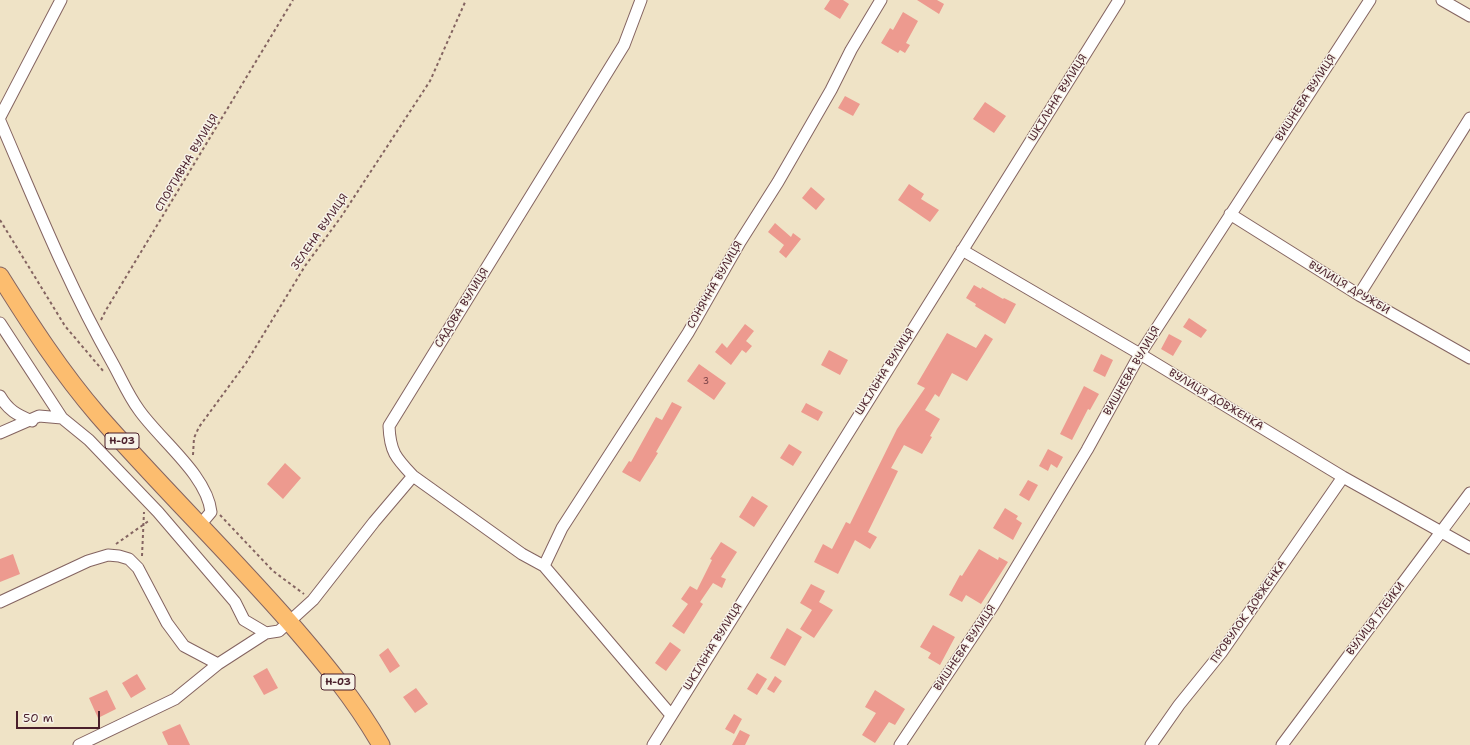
<!DOCTYPE html>
<meta charset="utf-8">
<style>
body{margin:0}
#map{position:relative;width:1470px;height:745px;overflow:hidden;background:#efe3c6;font-family:"Shantell Sans",sans-serif}
canvas{display:block}
.scale{position:absolute;left:16px;top:711px;width:84px;height:18px;box-sizing:border-box;border:2px solid #4a1f2b;border-top:0;padding-left:5px;font-size:12px;line-height:14px;white-space:nowrap;color:#4a1f2b;-webkit-text-stroke:3px #f7f3e8;paint-order:stroke}
</style>
<div id="map">
<canvas width="1470" height="745"></canvas>
<div class="scale">50 m</div>
</div>
<script>
const ctx = document.querySelector('canvas').getContext('2d');
ctx.lineJoin = 'round';
function fill(path, color) {
  ctx.fillStyle = color;
  ctx.fill(path, 'evenodd');
}
function trace(path, color, width, dash) {
  ctx.strokeStyle = color;
  ctx.lineWidth = width;
  ctx.lineCap = dash ? 'butt' : 'round';
  ctx.setLineDash(dash || []);
  ctx.stroke(path);
}
function drawText(font, color, halo, rows, align = 'center') {
  ctx.font = font + ' "Shantell Sans",sans-serif';
  ctx.lineWidth = 3;
  ctx.setLineDash([]);
  ctx.textBaseline = 'middle';
  ctx.strokeStyle = halo;
  ctx.fillStyle = color;
  for (const [text, x, y, turn = 0] of rows) {
    ctx.save();
    ctx.translate(x, y);
    ctx.rotate((+turn || 0) * Math.PI / 180);
    ctx.textAlign = isNaN(turn) ? turn : align;
    if (halo) ctx.strokeText(text, 0, 0);
    ctx.fillText(text, 0, 0);
    ctx.restore();
  }
}
const building = new Path2D(`
 M 830,0 L 843,0 L 849,4 L 840,19 L 824,9 Z
 M 917,0 L 937,0 L 944,4 L 939,14 Z
 M 903,12 L 918,21 L 906,43 L 910,45 L 905,53 L 900,50 L 898,53 L 881,43 L 890,28 L 893,30 Z
 M 845,96 L 860,104 L 853,116 L 838,108 Z
 M 985,102 L 1006,116 L 994,133 L 973,119 Z
 M 909,184 L 924,194 L 921,199 L 939,210 L 930,222 L 898,200 Z
 M 811,187 L 825,199 L 816,210 L 802,198 Z
 M 775,223 L 791,237 L 793,233 L 801,239 L 786,258 L 779,252 L 784,245 L 768,232 Z
 M 974,285 L 981,289 L 982,287 L 1003,299 L 1004,298 L 1016,304 L 1005,324 L 975,306 L 976,304 L 966,298 Z
 M 1189,318 L 1207,330 L 1201,338 L 1183,327 Z
 M 745,324 L 754,331 L 746,341 L 752,346 L 746,353 L 742,350 L 731,365 L 715,352 L 722,343 L 727,348 Z
 M 947,333 L 976,348 L 985,334 L 993,339 L 967,381 L 952,373 L 939,397 L 935,394 L 925,410 L 940,419 L 930,436 L 932,437 L 922,454 L 904,445 L 891,468 L 898,471 L 868,532 L 877,537 L 870,549 L 855,540 L 838,574 L 814,562 L 823,544 L 832,549 L 846,522 L 850,524 L 897,429 L 925,388 L 917,384 Z
 M 1169,334 L 1182,341 L 1173,356 L 1161,349 Z
 M 829,350 L 848,360 L 840,375 L 821,365 Z
 M 1101,354 L 1113,360 L 1105,377 L 1093,371 Z
 M 699,364 L 726,383 L 714,400 L 687,381 Z
 M 1084,386 L 1099,394 L 1090,410 L 1088,409 L 1072,440 L 1060,434 Z
 M 672,402 L 682,407 L 656,452 L 658,453 L 640,482 L 622,472 L 629,461 L 631,462 L 656,417 L 662,420 Z
 M 806,403 L 823,412 L 818,421 L 801,412 Z
 M 789,444 L 802,452 L 793,466 L 780,458 Z
 M 1048,449 L 1063,457 L 1057,468 L 1051,464 L 1048,471 L 1039,466 Z
 M 285,463 L 301,478 L 283,499 L 267,484 Z
 M 1028,480 L 1038,485 L 1029,501 L 1019,495 Z
 M 752,496 L 768,506 L 754,527 L 739,517 Z
 M 1005,508 L 1018,516 L 1016,519 L 1022,523 L 1013,540 L 993,528 Z
 M 721,542 L 737,552 L 721,577 L 726,579 L 722,588 L 713,583 L 700,602 L 703,604 L 684,634 L 672,626 L 688,604 L 681,599 L 690,586 L 697,590 L 712,560 L 710,559 Z
 M 979,549 L 998,560 L 999,557 L 1008,562 L 981,604 L 966,595 L 962,602 L 949,595 L 960,575 L 962,576 Z
 M 13,554 L 20,574 L 0,582 L 0,559 Z
 M 811,584 L 825,591 L 819,602 L 833,610 L 814,638 L 800,629 L 812,610 L 800,603 Z
 M 933,625 L 955,637 L 940,665 L 928,658 L 931,653 L 920,647 Z
 M 787,628 L 802,637 L 785,666 L 770,658 Z
 M 670,642 L 681,650 L 666,671 L 655,663 Z
 M 388,648 L 400,666 L 390,673 L 379,655 Z
 M 267,668 L 278,688 L 264,695 L 253,676 Z
 M 757,673 L 767,679 L 757,695 L 747,689 Z
 M 137,674 L 146,689 L 131,698 L 122,683 Z
 M 775,676 L 782,681 L 774,693 L 767,689 Z
 M 416,688 L 428,704 L 415,713 L 403,697 Z
 M 107,690 L 116,709 L 98,718 L 89,698 Z
 M 875,690 L 905,709 L 895,725 L 889,722 L 875,743 L 862,735 L 876,713 L 865,707 Z
 M 734,714 L 742,719 L 734,734 L 725,729 Z
 M 180,724 L 190,745 L 168,745 L 162,732 Z
 M 740,730 L 750,735 L 745,745 L 732,745 Z`);
const path = new Path2D(`
 M 0,220 L 65,326 L 104,372
 M 101,320 L 106,310 L 293,0
 M 193,455 L 194,438 L 199,427 L 246,363 L 305,266 L 341,217 L 430,81 L 466,0
 M 220,515 L 273,571 L 304,594
 M 116,544 L 150,520
 M 142,556 L 144,512`);
const minor = new Path2D(`
 M 1442,0 L 1470,16
 M 0,117 L 61,0
 M 0,121 C 35,202 68,285 112,362 C 121,378 128,395 139,410 C 160,440 207,475 211,512 L 200,525
 M 1230,214 L 1359,295 L 1470,358
 M 962,250 L 1140,354 L 1343,477 L 1470,548
 M 1359,295 L 1470,118
 M 0,323 L 62,418 L 89,440 L 158,512 L 235,602 L 244,620 L 266,633 L 279,631 L 313,600 L 374,522 L 413,476 C 396,458 390,452 389,426 L 624,45 L 641,0
 M 0,396 C 8,410 17,415 32,421
 M 0,433 L 39,416 L 62,418
 M 413,476 L 522,554 L 544,566 L 671,715
 M 544,566 L 562,528 L 688,333 L 740,242 L 778,182 L 831,90 L 851,50 L 881,0
 M 0,602 L 88,561 L 108,555 L 119,556 L 129,559 L 138,568 L 167,623 L 184,646 L 218,664
 M 79,745 L 175,699 L 218,664 L 266,633
 M 653,745 L 1119,0
 M 900,745 L 993,606 L 1087,450 L 1140,354 L 1370,0
 M 1151,745 L 1179,705 L 1221,653 L 1343,477
 M 1282,745 L 1470,493`);
const primary = new Path2D(`
 M 0,276 C 30,324 61,372 98,415 C 160,486 228,552 290,623 C 323,661 356,701 381,745`);
const numberNames = [
 ["3",706,382]
];
const shields = [
 [122,441,34],
 [338,682,34]
];
const shieldNames = [
 ["Н-03",122,441],
 ["Н-03",338,682]
];
const streetNames = [
 ["ШКІЛЬНА ВУЛИЦЯ",1058,98,-58],
 ["ВИШНЕВА ВУЛИЦЯ",1306,98,-57],
 ["СПОРТИВНА ВУЛИЦЯ",187,163,-59],
 ["ЗЕЛЕНА ВУЛИЦЯ",320,232,-55],
 ["СОНЯЧНА ВУЛИЦЯ",715,285,-60],
 ["ВУЛИЦЯ ДРУЖБИ",1349,288,31],
 ["САДОВА ВУЛИЦЯ",462,308,-58],
 ["ВИШНЕВА ВУЛИЦЯ",1132,371,-60],
 ["ШКІЛЬНА ВУЛИЦЯ",885,372,-58],
 ["ВУЛИЦЯ ДОВЖЕНКА",1216,400,31],
 ["ПРОВУЛОК ДОВЖЕНКА",1249,612,-55],
 ["ВУЛИЦЯ ГЛЕЙКИ",1376,619,-53],
 ["ШКІЛЬНА ВУЛИЦЯ",713,647,-58],
 ["ВИШНЕВА ВУЛИЦЯ",965,648,-56]
];
fill(building, '#ed9a8f');
trace(minor, '#846461', 13);
trace(primary, '#846461', 19);
trace(path, '#846461', 2, [3, 3]);
trace(minor, '#fff', 11);
trace(primary, '#fcbd6f', 17);
drawText('9px', '#733e44', null, numberNames);
for (const [x, y, w] of shields) {
  const box = new Path2D();
  box.roundRect(x - w / 2, y - 8, w, 16, 3);
  ctx.fillStyle = '#f7f3e8';
  ctx.fill(box);
  trace(box, '#4a1f2b', 1);
}
drawText('bold 10px', '#4a1f2b', null, shieldNames);
drawText('11px', '#4a1f2b', '#f7f3e8', streetNames);
</script>
